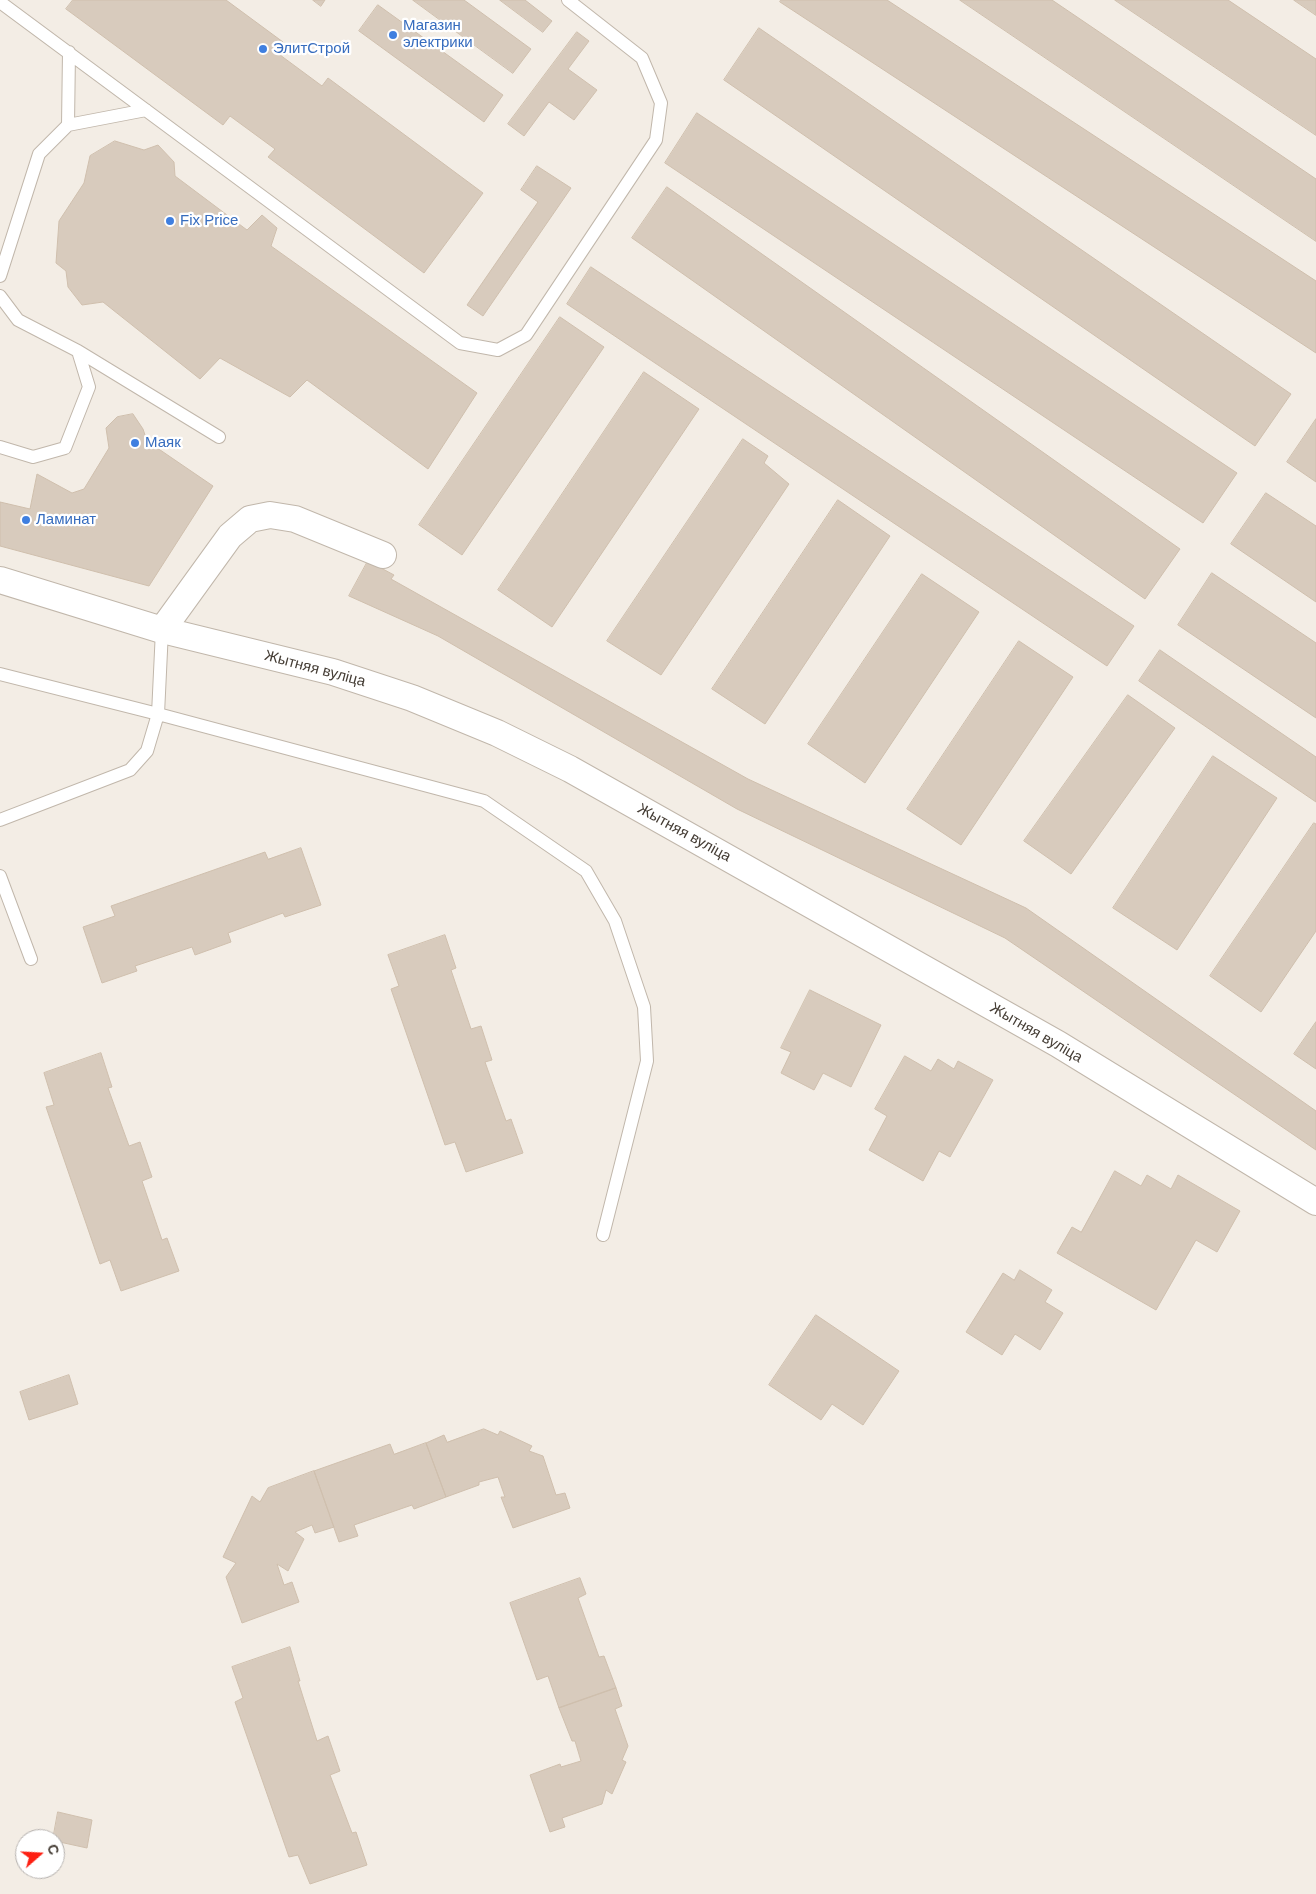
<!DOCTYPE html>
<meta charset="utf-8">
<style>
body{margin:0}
#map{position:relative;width:1316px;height:1894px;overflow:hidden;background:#f3ede5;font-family:Arial,sans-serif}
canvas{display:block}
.north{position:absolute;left:15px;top:1829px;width:50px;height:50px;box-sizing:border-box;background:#fff;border:1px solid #b5b1ae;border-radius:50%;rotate:71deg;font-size:14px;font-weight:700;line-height:20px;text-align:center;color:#453d35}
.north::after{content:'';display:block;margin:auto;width:18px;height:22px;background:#fd1f12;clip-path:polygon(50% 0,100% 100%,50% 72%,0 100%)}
</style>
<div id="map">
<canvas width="1316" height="1894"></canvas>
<div class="north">С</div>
</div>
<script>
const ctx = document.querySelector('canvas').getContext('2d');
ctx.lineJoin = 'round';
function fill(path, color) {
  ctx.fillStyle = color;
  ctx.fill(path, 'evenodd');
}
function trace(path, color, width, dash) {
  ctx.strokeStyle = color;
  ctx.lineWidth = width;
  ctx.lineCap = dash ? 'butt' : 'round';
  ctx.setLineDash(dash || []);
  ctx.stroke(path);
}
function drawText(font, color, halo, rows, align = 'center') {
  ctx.font = font + ' Arial,sans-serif';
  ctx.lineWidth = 4.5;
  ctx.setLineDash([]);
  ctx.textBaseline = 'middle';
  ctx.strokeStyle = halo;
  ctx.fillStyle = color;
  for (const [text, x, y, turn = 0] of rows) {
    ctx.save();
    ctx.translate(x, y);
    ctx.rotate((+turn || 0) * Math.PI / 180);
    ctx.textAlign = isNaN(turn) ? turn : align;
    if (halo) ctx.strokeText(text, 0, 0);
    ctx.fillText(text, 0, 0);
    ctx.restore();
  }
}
const building = new Path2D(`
 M 73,0 L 226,0 L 283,42 L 276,52 L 322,86 L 328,78 L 483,193 L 424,273 L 268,157 L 275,149 L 230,116 L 223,125 L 66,9 Z
 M 313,0 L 325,0 L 321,6 Z
 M 413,0 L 464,0 L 531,49 L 513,73 Z
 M 500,0 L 525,0 L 552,21 L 543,32 Z
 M 781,0 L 887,0 L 1316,281 L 1316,353 L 780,2 Z
 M 960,0 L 1052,0 L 1316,179 L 1316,241 Z
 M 1115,0 L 1228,0 L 1316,59 L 1316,135 Z
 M 1294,0 L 1316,0 L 1316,15 Z
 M 378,5 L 503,95 L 484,122 L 359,31 Z
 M 759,28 L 1291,394 L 1255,446 L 724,80 Z
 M 577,32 L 589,41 L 568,69 L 597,90 L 574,120 L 549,102 L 524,136 L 508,124 Z
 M 697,113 L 1237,473 L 1203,523 L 665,163 Z
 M 115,141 L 144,150 L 158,145 L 174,162 L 175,176 L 247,230 L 262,215 L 277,228 L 271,246 L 477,393 L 428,469 L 307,380 L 290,397 L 220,358 L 200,379 L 103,302 L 82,305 L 68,287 L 66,271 L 56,263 L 59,221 L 84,183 L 90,156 Z
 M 537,166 L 571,188 L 483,316 L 467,305 L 538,202 L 521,190 Z
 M 667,187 L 1180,549 L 1145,599 L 632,238 Z
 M 591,267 L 1134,626 L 1107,666 L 567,304 Z
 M 560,317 L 604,347 L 462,555 L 419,525 Z
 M 644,372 L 699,409 L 552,627 L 498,590 Z
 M 133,414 L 143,429 L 147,441 L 213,486 L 149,586 L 0,546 L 0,502 L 30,509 L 37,474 L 72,493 L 84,489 L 109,448 L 106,428 L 117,417 Z
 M 1316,419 L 1316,482 L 1287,462 Z
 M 743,439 L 768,456 L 764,463 L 789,484 L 661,675 L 607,641 Z
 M 1266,493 L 1316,526 L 1316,602 L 1231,544 Z
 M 838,500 L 890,536 L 765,724 L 712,689 Z
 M 368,561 L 394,575 L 391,579 L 748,779 L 1026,908 L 1316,1111 L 1316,1150 L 1005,938 L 737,809 L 438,636 L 349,596 Z
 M 1212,573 L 1316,643 L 1316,718 L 1178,625 Z
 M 922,574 L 979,612 L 865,783 L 808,744 Z
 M 1019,641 L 1073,677 L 961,845 L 907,809 Z
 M 1160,650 L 1316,757 L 1316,802 L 1139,681 Z
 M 1128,695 L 1175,728 L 1071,874 L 1024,841 Z
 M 1213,756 L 1277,798 L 1177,950 L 1113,908 Z
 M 1314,823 L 1316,824 L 1316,931 L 1261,1012 L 1210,976 Z
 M 301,848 L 321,905 L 285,917 L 283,913 L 228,933 L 231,942 L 195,955 L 192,947 L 135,966 L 137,971 L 102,983 L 83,927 L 115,916 L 111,906 L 265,852 L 268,859 Z
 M 445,935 L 456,968 L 451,970 L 471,1029 L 481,1026 L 492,1060 L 485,1062 L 506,1121 L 511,1119 L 523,1153 L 466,1172 L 455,1142 L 445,1145 L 391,989 L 399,986 L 388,955 Z
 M 810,990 L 881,1025 L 851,1087 L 823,1073 L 814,1090 L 781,1073 L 791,1052 L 781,1048 Z
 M 1316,1022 L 1316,1069 L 1294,1054 Z
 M 101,1053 L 112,1087 L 108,1088 L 129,1146 L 140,1142 L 152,1177 L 142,1181 L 162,1240 L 167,1238 L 179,1271 L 121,1291 L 110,1260 L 100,1264 L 46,1107 L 54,1105 L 44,1073 Z
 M 905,1056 L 931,1071 L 938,1059 L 954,1069 L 958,1061 L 993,1080 L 950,1157 L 939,1151 L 923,1181 L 869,1150 L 887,1116 L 875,1109 Z
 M 1115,1171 L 1141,1186 L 1147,1175 L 1171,1189 L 1178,1175 L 1240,1211 L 1217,1252 L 1196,1240 L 1156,1310 L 1057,1253 L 1072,1227 L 1081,1232 Z
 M 1020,1270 L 1052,1290 L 1045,1302 L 1063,1313 L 1040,1350 L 1015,1334 L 1002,1355 L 966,1332 L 1003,1273 L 1014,1280 Z
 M 816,1315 L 899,1371 L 863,1425 L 832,1404 L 821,1420 L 769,1385 Z
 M 69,1375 L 78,1404 L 29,1420 L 20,1392 Z
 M 484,1429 L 498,1435 L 500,1431 L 532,1446 L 529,1451 L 543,1456 L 556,1495 L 565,1493 L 570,1508 L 513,1528 L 501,1497 L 505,1497 L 498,1477 L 479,1482 L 479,1485 L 446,1497 L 426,1443 L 444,1435 L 447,1442 Z
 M 426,1443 L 446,1497 L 414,1509 L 412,1505 L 354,1525 L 358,1536 L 339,1542 L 314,1471 L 390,1444 L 394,1454 Z
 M 314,1471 L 334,1527 L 315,1533 L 312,1525 L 295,1532 L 304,1539 L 288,1571 L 277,1564 L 284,1585 L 292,1582 L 299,1602 L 242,1623 L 226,1577 L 236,1563 L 223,1557 L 252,1496 L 260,1502 L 268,1488 Z
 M 580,1578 L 586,1594 L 578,1598 L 599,1657 L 604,1656 L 616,1688 L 559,1708 L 548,1676 L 537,1680 L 510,1603 Z
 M 290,1647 L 300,1681 L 298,1681 L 317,1741 L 328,1736 L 340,1771 L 330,1775 L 352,1833 L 356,1832 L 367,1865 L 310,1884 L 298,1855 L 289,1857 L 235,1702 L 243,1698 L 232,1667 Z
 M 616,1688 L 622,1706 L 615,1709 L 628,1746 L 622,1760 L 626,1762 L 612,1794 L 606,1790 L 602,1804 L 562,1818 L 565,1827 L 550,1832 L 530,1775 L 560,1764 L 561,1767 L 581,1761 L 575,1741 L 572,1741 L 559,1708 Z
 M 58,1812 L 92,1820 L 87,1848 L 55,1841 L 53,1839 Z`);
const service = new Path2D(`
 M 0,2 L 460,343 L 498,350 L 526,335 L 656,140 L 661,103 L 642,58 L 568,0
 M 68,125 L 69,52
 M 0,276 L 39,154 L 68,125 L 146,110
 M 0,296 L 18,320 L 78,351 L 219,437
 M 0,447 L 33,457 L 65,448 L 89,387 L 78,351
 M 162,630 L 158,714 L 484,801 L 586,871 L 615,921 L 644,1007 L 647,1061 L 603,1235
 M 0,674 L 158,714 L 147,751 L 130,770 L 0,820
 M 0,876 L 31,959`);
const minor = new Path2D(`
 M 0,580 L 162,630 L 333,672 L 412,698 L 497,733 L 570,769 L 1058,1044 L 1316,1202
 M 162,630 L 230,536 L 250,519 L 270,515 L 295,519 L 383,555`);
const markers = [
 [393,35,5,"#3f7fe0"],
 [263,49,5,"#3f7fe0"],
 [170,221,5,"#3f7fe0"],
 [135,443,5,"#3f7fe0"],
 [26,520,5,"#3f7fe0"]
];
const shopNames = [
 ["Магазин",403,26],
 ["электрики",403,43],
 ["ЭлитСтрой",273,49],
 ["Fix Price",180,221],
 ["Маяк",145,443],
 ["Ламинат",36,520]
];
const streetNames = [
 ["Жытняя вуліца",315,669,15],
 ["Жытняя вуліца",684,833,29],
 ["Жытняя вуліца",1036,1033,30]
];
fill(building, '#d8cbbd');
trace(building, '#cfbfad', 1);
trace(service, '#c1b7ab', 14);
trace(minor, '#c1b7ab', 28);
trace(service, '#fff', 12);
trace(minor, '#fff', 26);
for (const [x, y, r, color] of markers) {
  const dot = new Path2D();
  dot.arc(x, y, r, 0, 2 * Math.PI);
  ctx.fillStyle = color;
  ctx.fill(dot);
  trace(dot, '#fff', 2);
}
drawText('15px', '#366cbe', '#fff', shopNames, 'left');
drawText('15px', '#453d35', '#fff', streetNames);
</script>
